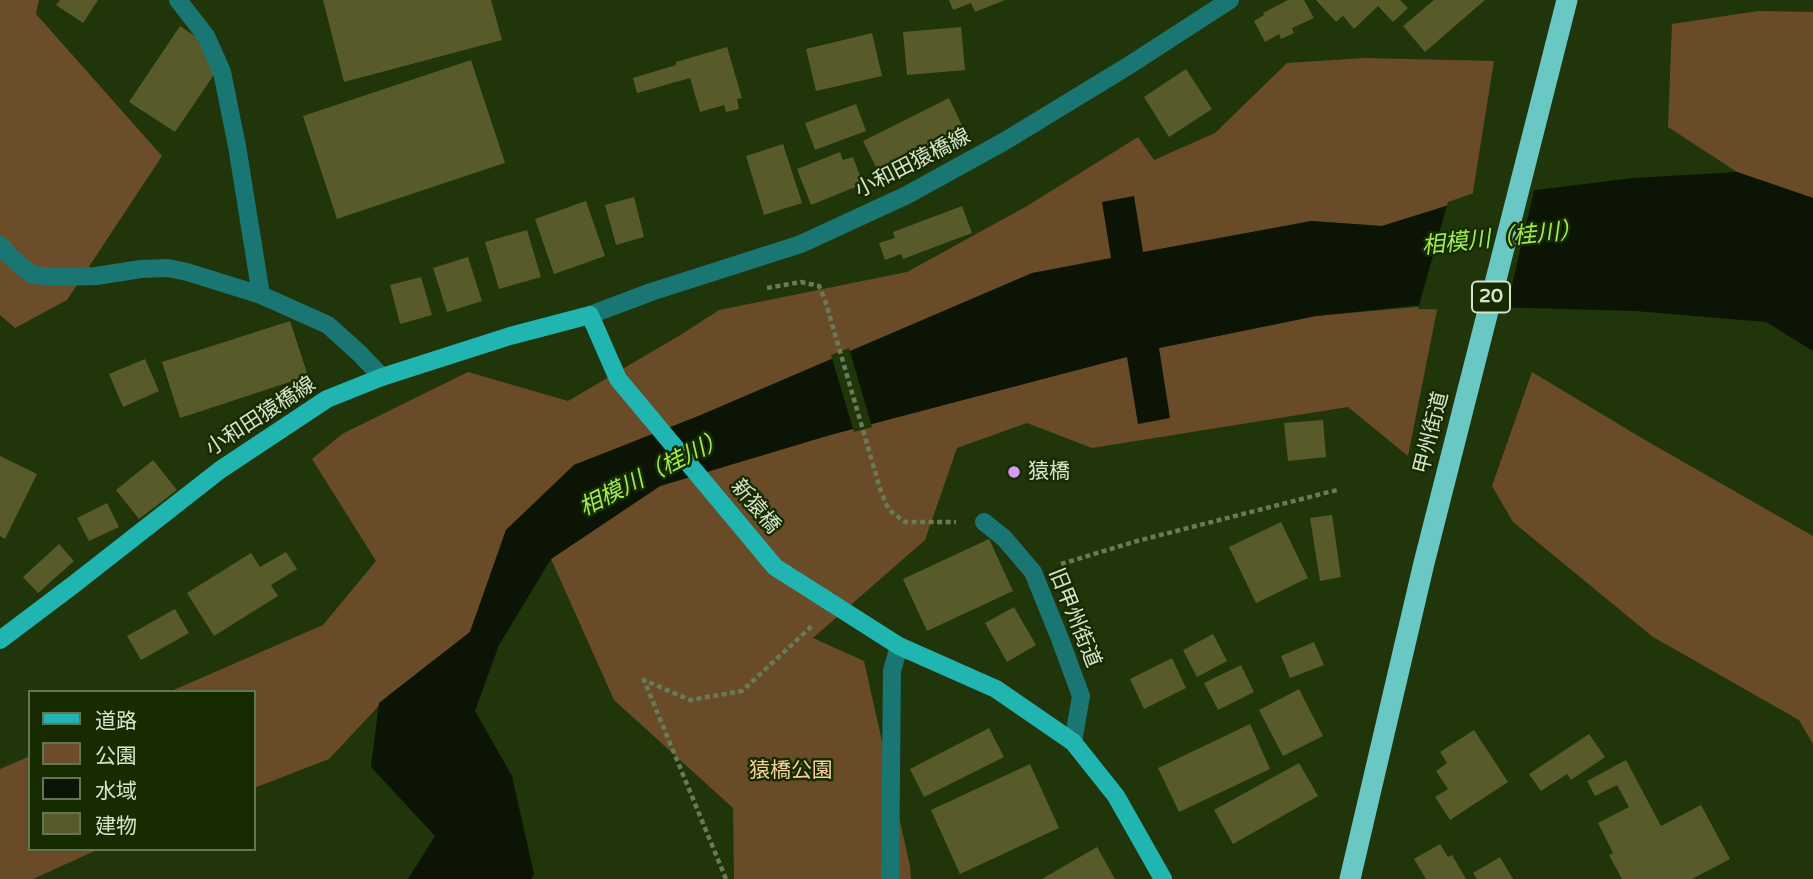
<!DOCTYPE html>
<meta charset="utf-8">
<style>
body{margin:0}
#map{position:relative;width:1813px;height:879px;overflow:hidden;background:#20350a;font-family:"Varela Round","Noto Sans JP",sans-serif}
canvas{display:block}
.legend{position:absolute;left:28px;top:690px;width:228px;height:161px;box-sizing:border-box;background:#172b00;border:2px solid #637552;margin:0;padding:9px 12px;list-style:none;font-size:21px;color:#d6e4cc}
.legend li{display:flex;align-items:center;gap:14px;height:35px}
.legend b{width:35px;border:2px solid #637552}
</style>
<div id="map">
<canvas width="1813" height="879"></canvas>
<ul class="legend">
<li><b style="height:9px;background:#21b5b1"></b>道路</li>
<li><b style="height:19px;background:#6b4e29"></b>公園</li>
<li><b style="height:19px;background:#0c1505"></b>水域</li>
<li><b style="height:19px;background:#585b29"></b>建物</li>
</ul>
</div>
<script>
const ctx = document.querySelector('canvas').getContext('2d');
ctx.lineJoin = 'round';
function fill(path, color) {
  ctx.fillStyle = color;
  ctx.fill(path, 'evenodd');
}
function trace(path, color, width, dash) {
  ctx.strokeStyle = color;
  ctx.lineWidth = width;
  ctx.lineCap = dash ? 'butt' : 'round';
  ctx.setLineDash(dash || []);
  ctx.stroke(path);
}
function drawText(font, color, halo, rows, align = 'center') {
  ctx.font = font + ' "Varela Round","Noto Sans JP",sans-serif';
  ctx.lineWidth = 5;
  ctx.setLineDash([]);
  ctx.textBaseline = 'middle';
  ctx.strokeStyle = halo;
  ctx.fillStyle = color;
  for (const [text, x, y, turn = 0] of rows) {
    ctx.save();
    ctx.translate(x, y);
    ctx.rotate((+turn || 0) * Math.PI / 180);
    ctx.textAlign = isNaN(turn) ? turn : align;
    if (halo) ctx.strokeText(text, 0, 0);
    ctx.fillText(text, 0, 0);
    ctx.restore();
  }
}
const green = new Path2D(`
 M 0,0 L 39,0 L 36,14 L 162,156 L 67,300 L 15,328 L 0,315 Z`);
const forest = new Path2D(`
 M 1758,11 L 1813,12 L 1813,198 L 1737,172 L 1668,127 L 1672,24 Z
 M 1364,58 L 1494,61 L 1472,198 L 1382,226 L 1311,221 L 696,417 L 574,465 L 506,530 L 470,632 L 389,695 L 329,759 L 254,788 L 254,692 L 169,692 L 323,625 L 376,561 L 312,459 L 342,434 L 468,372 L 568,401 L 682,334 L 719,310 L 907,272 L 1027,206 L 1138,137 L 1154,160 L 1215,133 L 1287,63 Z
 M 1438,305 L 1408,456 L 1348,407 L 1092,448 L 1027,423 L 957,448 L 925,540 L 813,638 L 864,661 L 910,866 L 911,879 L 734,879 L 733,808 L 614,700 L 551,559 L 660,486 L 830,435 L 1154,349 L 1316,316 Z
 M 1532,372 L 1645,440 L 1813,536 L 1813,744 L 1799,720 L 1653,637 L 1513,522 L 1492,486 Z
 M 30,756 L 30,849 L 99,849 L 33,879 L 0,879 L 0,769 Z`);
const water = new Path2D(`
 M 1737,172 L 1813,198 L 1813,351 L 1766,322 L 1635,311 L 1421,305 L 1316,316 L 1159,348 L 1170,418 L 1138,424 L 1127,357 L 830,435 L 660,486 L 551,559 L 499,645 L 475,711 L 512,776 L 534,874 L 531,879 L 408,879 L 435,836 L 371,767 L 379,703 L 470,632 L 506,530 L 574,465 L 696,417 L 1032,273 L 1111,258 L 1102,202 L 1134,196 L 1143,252 L 1311,221 L 1382,226 L 1472,198 L 1633,178 Z`);
const pier = new Path2D(`
 M 1535,186 L 1506,311 L 1418,309 L 1448,202 L 1471,194 Z
 M 849,348 L 872,427 L 854,432 L 831,355 Z`);
const building = new Path2D(`
 M 60,0 L 98,0 L 83,23 L 56,5 Z
 M 323,0 L 491,0 L 502,40 L 344,82 Z
 M 949,0 L 1005,0 L 975,12 L 971,3 L 953,10 Z
 M 1288,0 L 1304,0 L 1314,18 L 1292,28 L 1294,33 L 1281,39 L 1279,34 L 1265,42 L 1254,21 L 1264,15 L 1263,13 Z
 M 1316,0 L 1400,0 L 1408,8 L 1393,22 L 1378,6 L 1354,29 L 1343,16 L 1336,22 Z
 M 1434,0 L 1485,0 L 1425,52 L 1403,26 Z
 M 180,26 L 226,57 L 175,132 L 129,102 Z
 M 961,27 L 965,70 L 907,75 L 903,32 Z
 M 872,33 L 882,76 L 816,91 L 806,49 Z
 M 727,47 L 742,98 L 737,99 L 739,109 L 726,112 L 724,105 L 700,112 L 690,78 L 637,93 L 633,78 L 676,65 L 676,62 Z
 M 471,60 L 505,163 L 337,219 L 303,116 Z
 M 1186,69 L 1212,109 L 1169,137 L 1144,97 Z
 M 949,98 L 965,132 L 880,175 L 863,141 Z
 M 856,104 L 866,131 L 815,150 L 805,123 Z
 M 783,144 L 802,203 L 764,215 L 746,156 Z
 M 840,152 L 843,160 L 853,157 L 863,184 L 811,205 L 797,169 Z
 M 634,197 L 644,237 L 616,245 L 605,205 Z
 M 586,201 L 605,256 L 554,274 L 535,219 Z
 M 962,206 L 972,233 L 903,259 L 901,254 L 885,260 L 879,243 L 895,238 L 893,232 Z
 M 527,230 L 541,277 L 499,289 L 485,242 Z
 M 468,257 L 482,301 L 447,312 L 433,268 Z
 M 421,277 L 432,315 L 400,324 L 390,285 Z
 M 290,321 L 308,376 L 180,418 L 162,362 Z
 M 145,359 L 159,391 L 123,407 L 109,374 Z
 M 1323,420 L 1326,457 L 1288,461 L 1284,423 Z
 M 0,456 L 37,474 L 5,539 L 0,536 Z
 M 153,460 L 177,490 L 139,519 L 116,490 Z
 M 107,503 L 119,527 L 89,541 L 77,518 Z
 M 1332,515 L 1341,577 L 1320,581 L 1310,518 Z
 M 1281,522 L 1308,578 L 1256,603 L 1229,547 Z
 M 989,539 L 1013,591 L 927,631 L 903,579 Z
 M 59,544 L 74,561 L 38,593 L 23,577 Z
 M 286,552 L 297,569 L 271,585 L 278,596 L 214,636 L 187,593 L 251,553 L 260,567 Z
 M 1014,607 L 1036,645 L 1007,662 L 985,623 Z
 M 175,609 L 189,633 L 141,660 L 127,636 Z
 M 1213,634 L 1227,661 L 1197,677 L 1183,650 Z
 M 1314,642 L 1324,665 L 1290,678 L 1281,656 Z
 M 1172,658 L 1186,688 L 1144,709 L 1130,679 Z
 M 1241,665 L 1254,692 L 1218,710 L 1204,683 Z
 M 1299,689 L 1323,736 L 1283,756 L 1259,710 Z
 M 1250,724 L 1270,769 L 1179,812 L 1158,768 Z
 M 989,728 L 1004,757 L 924,797 L 910,769 Z
 M 1474,730 L 1508,782 L 1450,820 L 1435,797 L 1448,789 L 1436,771 L 1447,763 L 1440,752 Z
 M 1589,734 L 1605,757 L 1571,780 L 1567,774 L 1541,791 L 1529,774 Z
 M 1626,760 L 1661,826 L 1701,805 L 1730,859 L 1692,879 L 1622,879 L 1609,855 L 1613,853 L 1598,823 L 1629,807 L 1617,785 L 1595,796 L 1587,781 Z
 M 1299,763 L 1318,796 L 1233,844 L 1214,810 Z
 M 1030,764 L 1059,828 L 960,874 L 931,810 Z
 M 1440,844 L 1448,857 L 1452,855 L 1466,879 L 1426,879 L 1414,859 Z
 M 1097,847 L 1115,879 L 1042,879 Z
 M 1500,857 L 1513,879 L 1477,879 L 1473,873 Z`);
const path = new Path2D(`
 M 767,288 L 801,282 L 819,286 L 825,300 L 881,492 L 889,510 L 905,522 L 956,522
 M 1061,564 L 1137,541 L 1337,490
 M 726,879 L 644,680 L 690,700 L 742,691 L 813,625`);
const minor = new Path2D(`
 M 178,0 L 206,36 L 222,72 L 237,146 L 261,295 L 328,325 L 359,353 L 382,377
 M 0,245 L 12,258 L 32,275 L 57,277 L 96,276 L 141,269 L 168,268 L 187,272 L 261,295
 M 590,315 L 651,292 L 801,244 L 907,195 L 1005,141 L 1128,66 L 1230,0
 M 984,522 L 1004,538 L 1033,572 L 1060,639 L 1081,696 L 1073,742
 M 890,879 L 892,671 L 899,646`);
const major = new Path2D(`
 M 0,640 L 73,585 L 220,470 L 327,399 L 382,377 L 510,336 L 590,315 L 618,379 L 775,567 L 899,646 L 996,689 L 1073,742 L 1116,796 L 1163,879`);
const highway = new Path2D(`
 M 1350,879 L 1424,563 L 1567,0`);
const markers = [
 [1014,472,7,"#d69bfa"]
];
const shields = [
 [1491,297,38]
];
const shieldNames = [
 ["20",1491,297]
];
const streetNames = [
 ["小和田猿橋線",913,164,-27],
 ["小和田猿橋線",261,417,-33],
 ["甲州街道",1432,433,-76],
 ["新猿橋",755,507,50],
 ["旧甲州街道",1074,618,68]
];
const poiNames = [
 ["猿橋",1028,472]
];
const parkNames = [
 ["猿橋公園",791,771]
];
const waterNames = [
 ["相模川（桂川）",1502,239,-6],
 ["相模川（桂川）",653,474,-27]
];
fill(green, '#6b4e29');
fill(forest, '#694c27');
fill(water, '#0c1505');
fill(pier, '#20350a');
fill(building, '#585b29');
trace(path, '#687b57', 4.5, [5, 3.5]);
trace(minor, '#1a7673', 18);
trace(major, '#21b5b1', 18);
trace(highway, '#69c8c4', 21);
for (const [x, y, r, color] of markers) {
  const dot = new Path2D();
  dot.arc(x, y, r, 0, 2 * Math.PI);
  ctx.fillStyle = color;
  ctx.fill(dot);
  trace(dot, '#172b00', 2.5);
}
for (const [x, y, w] of shields) {
  const box = new Path2D();
  box.roundRect(x - w / 2, y - 15.5, w, 31, 5);
  ctx.fillStyle = '#172b00';
  ctx.fill(box);
  trace(box, '#d6e4cc', 2);
}
drawText('bold 19px', '#d6e4cc', null, shieldNames);
drawText('21px', '#d6e4cc', '#172b00', streetNames);
drawText('21px', '#d6e4cc', '#172b00', poiNames, 'left');
drawText('21px', '#f8cf9e', '#172b00', parkNames);
drawText('italic 23px', '#a1eb54', '#172b00', waterNames);
</script>
